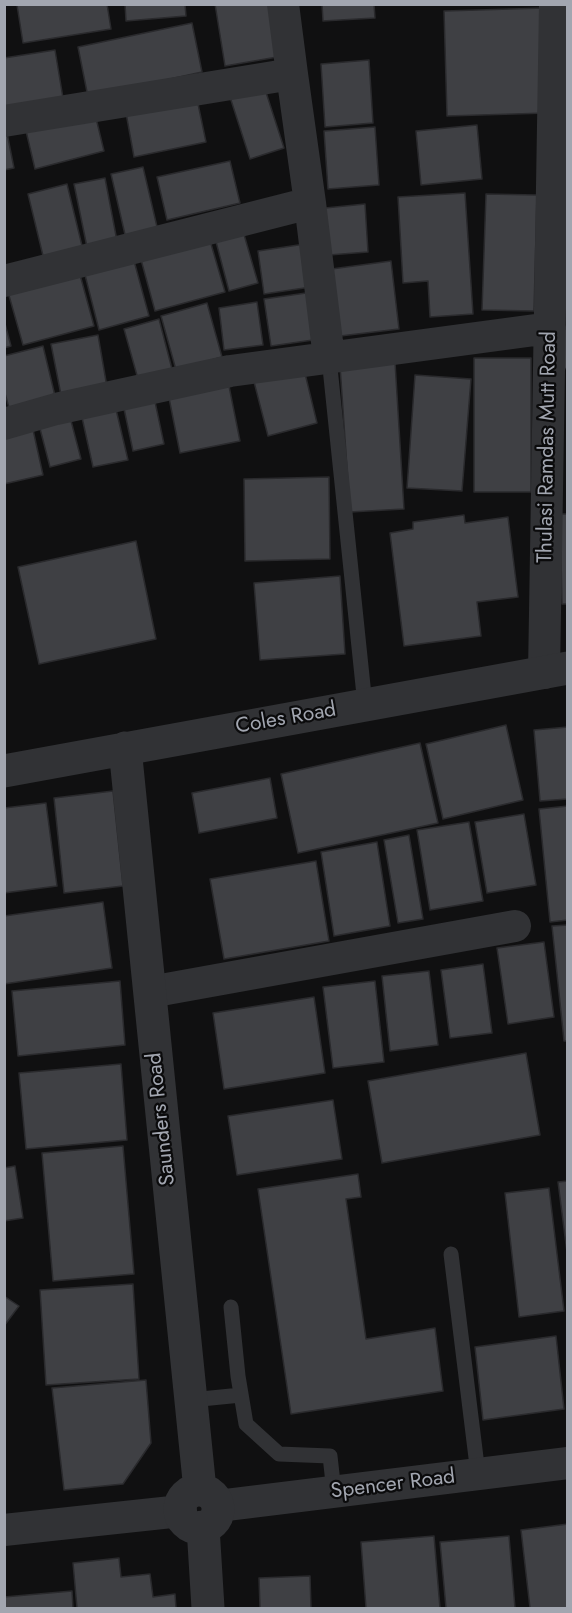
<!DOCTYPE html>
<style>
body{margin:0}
#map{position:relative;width:572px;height:1613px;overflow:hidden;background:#101011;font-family:Jost,sans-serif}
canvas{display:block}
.frame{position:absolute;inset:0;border:6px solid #a2a6b0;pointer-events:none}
</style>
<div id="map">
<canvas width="572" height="1613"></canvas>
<div class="frame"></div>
</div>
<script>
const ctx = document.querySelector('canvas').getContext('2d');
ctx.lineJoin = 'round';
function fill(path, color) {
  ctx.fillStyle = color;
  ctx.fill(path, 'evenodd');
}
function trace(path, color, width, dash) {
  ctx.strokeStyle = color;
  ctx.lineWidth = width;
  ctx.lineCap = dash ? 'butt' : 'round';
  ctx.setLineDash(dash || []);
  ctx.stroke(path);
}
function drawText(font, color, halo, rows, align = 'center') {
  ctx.font = font + ' Jost,sans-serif';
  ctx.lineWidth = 4.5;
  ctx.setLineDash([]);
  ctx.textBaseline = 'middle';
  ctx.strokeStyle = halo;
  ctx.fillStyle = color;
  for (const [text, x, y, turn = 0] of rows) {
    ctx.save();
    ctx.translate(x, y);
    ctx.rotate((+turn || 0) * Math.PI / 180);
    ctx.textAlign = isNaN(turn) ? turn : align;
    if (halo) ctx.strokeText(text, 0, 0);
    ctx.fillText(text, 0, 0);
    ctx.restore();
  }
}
const building = new Path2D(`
 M 107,4 L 111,29 L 23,43 L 17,5 Z
 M 125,4 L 185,4 L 186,16 L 126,21 Z
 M 215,4 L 274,4 L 283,56 L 225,66 Z
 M 322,4 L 374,4 L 375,18 L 323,21 Z
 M 544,8 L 547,113 L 447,116 L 444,11 Z
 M 192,23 L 202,72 L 88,97 L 78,47 Z
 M 55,50 L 63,98 L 4,108 L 4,58 Z
 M 369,60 L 373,123 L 325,127 L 321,64 Z
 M 264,86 L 284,148 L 250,159 L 230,97 Z
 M 197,99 L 206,142 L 134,157 L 126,113 Z
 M 95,114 L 104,151 L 35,169 L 26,131 Z
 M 477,125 L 482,179 L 421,185 L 416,131 Z
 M 375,127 L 379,185 L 328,189 L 324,131 Z
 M 4,133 L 7,133 L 14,168 L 4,170 Z
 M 230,161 L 240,203 L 167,220 L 157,177 Z
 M 143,167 L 158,231 L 126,239 L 111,174 Z
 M 105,178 L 118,246 L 88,252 L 74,184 Z
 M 67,184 L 84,254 L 45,264 L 28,194 Z
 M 465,193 L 473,314 L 430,317 L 428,281 L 403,283 L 398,197 Z
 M 486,194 L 537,195 L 534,311 L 482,310 Z
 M 365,204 L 368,252 L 329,255 L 325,208 Z
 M 243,231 L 258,283 L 229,291 L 215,238 Z
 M 209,237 L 225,292 L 155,311 L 140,256 Z
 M 305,244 L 311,287 L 264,294 L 258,251 Z
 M 133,257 L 149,316 L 99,330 L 84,271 Z
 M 391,261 L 399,329 L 332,337 L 324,270 Z
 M 79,271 L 94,326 L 23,345 L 8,292 Z
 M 313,292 L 320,339 L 271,346 L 264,299 Z
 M 257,302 L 263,345 L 224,350 L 219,308 Z
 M 207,303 L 222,357 L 176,370 L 161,316 Z
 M 159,319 L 172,369 L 138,379 L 124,329 Z
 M 4,320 L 11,346 L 4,348 Z
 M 561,328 L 568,329 L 568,369 L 556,367 Z
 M 98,335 L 107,387 L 61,395 L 51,344 Z
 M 43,346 L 56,400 L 10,411 L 4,390 L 4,356 Z
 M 474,358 L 531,358 L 531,492 L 474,492 Z
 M 395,362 L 404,509 L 350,512 L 340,366 Z
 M 303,365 L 317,423 L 268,436 L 253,378 Z
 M 415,375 L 471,379 L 462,491 L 407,488 Z
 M 229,386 L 240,441 L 180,453 L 169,398 Z
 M 154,397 L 164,444 L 133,451 L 123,404 Z
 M 115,405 L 128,460 L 93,467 L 81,413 Z
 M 69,413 L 81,459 L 50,467 L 38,421 Z
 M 32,425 L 43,475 L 4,484 L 4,431 Z
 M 329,477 L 330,559 L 245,561 L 244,479 Z
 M 560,514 L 568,514 L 568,604 L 562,604 Z
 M 464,515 L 465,523 L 508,517 L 518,597 L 477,602 L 481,636 L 404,646 L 390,533 L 413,529 L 413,522 Z
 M 136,541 L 156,639 L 39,664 L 18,567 Z
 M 340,576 L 345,654 L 260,660 L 254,583 Z
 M 506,725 L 523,800 L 443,819 L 426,744 Z
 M 568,727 L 568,799 L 540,801 L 534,730 Z
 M 420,743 L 438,823 L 298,853 L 281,774 Z
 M 270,778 L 277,818 L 199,833 L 192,793 Z
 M 113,791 L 123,886 L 64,893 L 54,798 Z
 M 46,803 L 57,886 L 4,893 L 4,808 Z
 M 568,806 L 568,920 L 550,922 L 539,809 Z
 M 524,814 L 536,885 L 487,893 L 475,822 Z
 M 469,822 L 483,901 L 430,910 L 417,830 Z
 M 409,835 L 423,919 L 398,923 L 384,840 Z
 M 377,842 L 390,926 L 334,936 L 321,852 Z
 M 316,861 L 329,941 L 224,959 L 210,879 Z
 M 103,902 L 112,968 L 4,984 L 4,916 Z
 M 568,925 L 568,1041 L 564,1041 L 552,926 Z
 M 544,942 L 554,1017 L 508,1024 L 497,948 Z
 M 483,964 L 492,1033 L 450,1038 L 441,970 Z
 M 429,971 L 438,1045 L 390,1051 L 382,976 Z
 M 120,981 L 125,1045 L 18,1056 L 12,991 Z
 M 375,981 L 384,1062 L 333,1068 L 323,987 Z
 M 314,997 L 325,1073 L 224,1089 L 213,1013 Z
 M 526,1053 L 540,1135 L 382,1163 L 368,1081 Z
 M 121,1064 L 127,1140 L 26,1149 L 19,1073 Z
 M 333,1100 L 342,1159 L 237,1175 L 228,1116 Z
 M 123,1146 L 134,1274 L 53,1281 L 42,1153 Z
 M 15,1166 L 23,1218 L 4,1221 L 4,1168 Z
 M 358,1174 L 361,1197 L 346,1199 L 366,1339 L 435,1328 L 443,1391 L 291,1414 L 258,1189 Z
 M 568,1181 L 568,1260 L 558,1182 Z
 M 549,1188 L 564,1311 L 519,1317 L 505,1193 Z
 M 133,1284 L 139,1379 L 46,1385 L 40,1290 Z
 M 4,1296 L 19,1306 L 4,1326 Z
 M 556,1336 L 564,1409 L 483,1420 L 475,1347 Z
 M 146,1380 L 151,1443 L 123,1484 L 64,1490 L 52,1388 Z
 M 568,1524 L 568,1608 L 530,1608 L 521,1530 Z
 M 434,1536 L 440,1608 L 366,1608 L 361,1542 Z
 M 509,1536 L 515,1608 L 446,1608 L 440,1542 Z
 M 119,1558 L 121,1577 L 150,1574 L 153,1597 L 175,1594 L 176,1608 L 77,1608 L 73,1563 Z
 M 310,1576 L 311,1608 L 260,1608 L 259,1578 Z
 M 72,1591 L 73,1608 L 4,1608 L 4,1597 Z`);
const service = new Path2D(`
 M 329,358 L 365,705
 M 451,1254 L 478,1474
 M 231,1307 L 238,1376 L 246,1424 L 279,1454 L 330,1456 L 334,1492
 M 191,1400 L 241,1395`);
const minor = new Path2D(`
 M 4,121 L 292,74 L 283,4
 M 310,203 L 329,358
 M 4,281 L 310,203 L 292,74
 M 4,424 L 56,409 L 230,371 L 550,328
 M 544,673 L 555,4
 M 150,992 L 515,926
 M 218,1506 L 568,1463
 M 4,1530 L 181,1511`);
const tertiary = new Path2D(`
 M 125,748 L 200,1490
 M 4,771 L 568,668
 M180 1509a19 19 0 1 1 38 0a19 19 0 1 1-38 0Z
 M 203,1527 L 208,1608`);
const streetNames = [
 ["Thulasi Ramdas Mutt Road",548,447,-89],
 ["Coles Road",286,719,-10],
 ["Saunders Road",162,1119,-96],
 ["Spencer Road",393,1485,-7]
];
fill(building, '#3f4044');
trace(building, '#2a2a2d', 1.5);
trace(service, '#313235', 15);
trace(minor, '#313235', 32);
trace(tertiary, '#313235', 33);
drawText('21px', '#a2a6b0', '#0b0b0c', streetNames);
</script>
